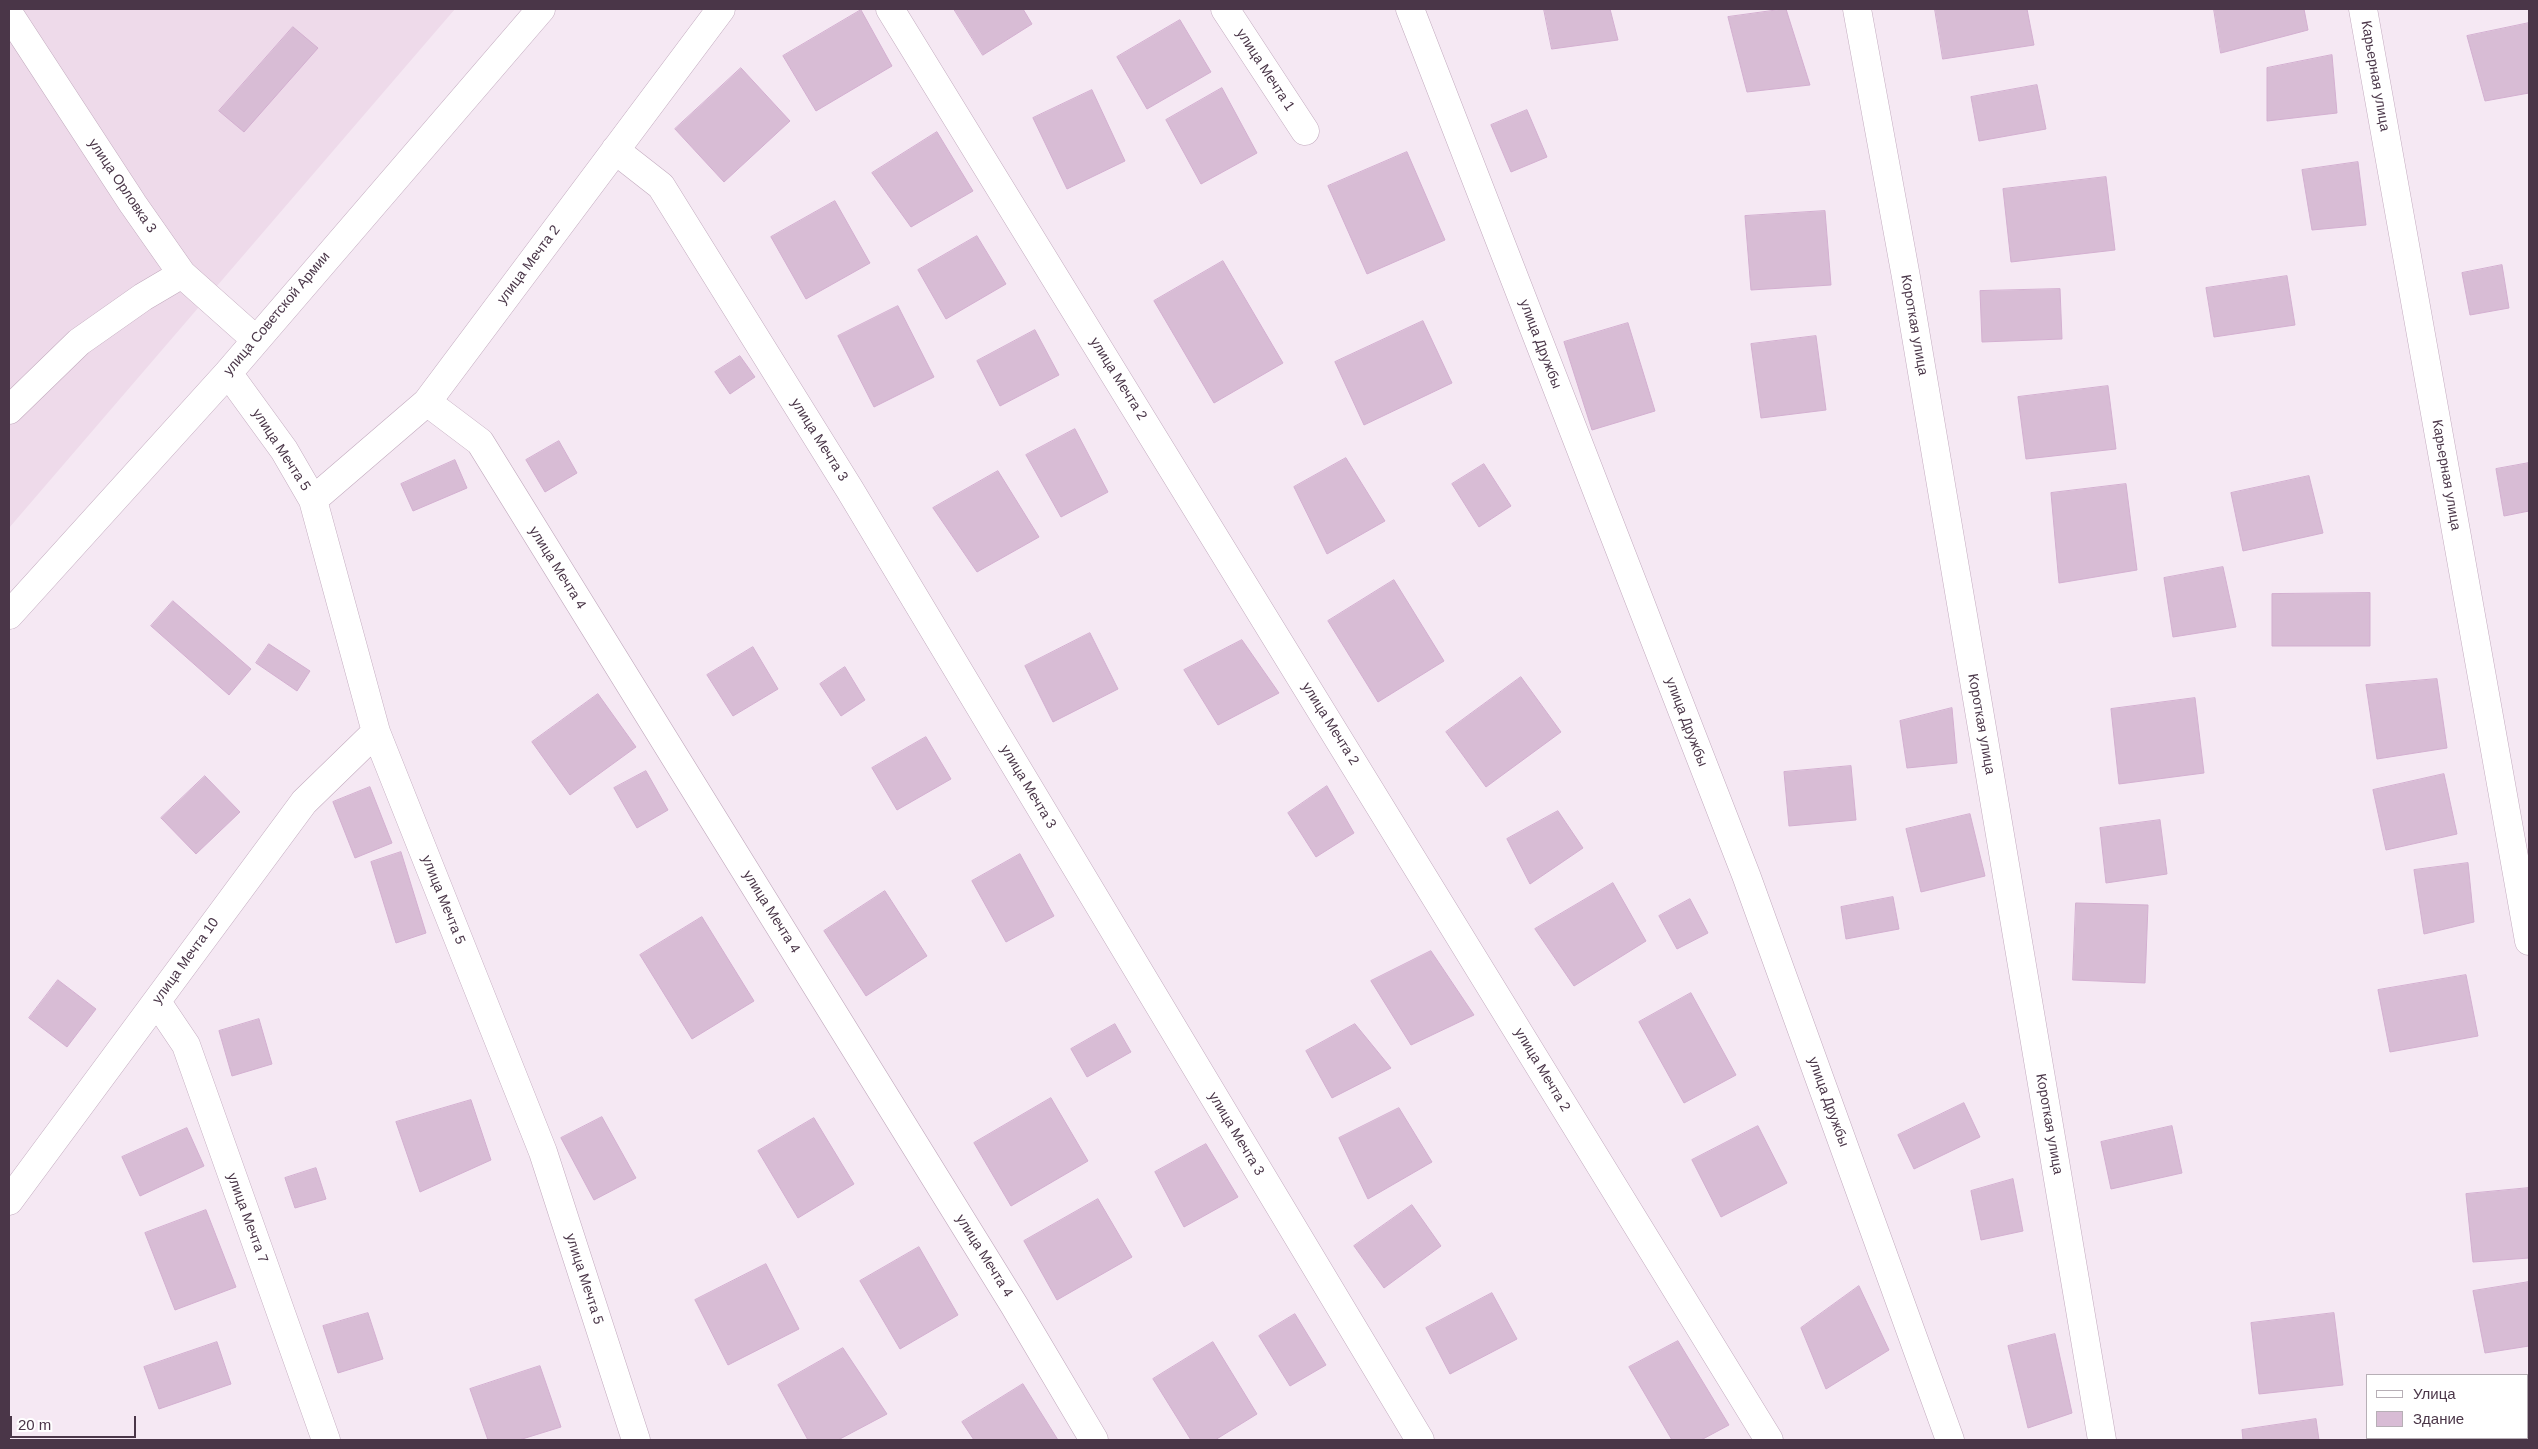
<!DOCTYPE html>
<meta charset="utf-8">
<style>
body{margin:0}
#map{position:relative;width:2538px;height:1449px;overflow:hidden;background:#f5e8f3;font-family:Arial,sans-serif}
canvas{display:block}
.frame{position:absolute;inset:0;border:10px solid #4a3648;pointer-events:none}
.legend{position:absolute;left:2366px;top:1374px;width:162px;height:65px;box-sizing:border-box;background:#fff;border:1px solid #b7afb6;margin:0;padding:6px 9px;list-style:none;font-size:15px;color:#4a3648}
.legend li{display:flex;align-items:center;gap:10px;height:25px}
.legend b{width:25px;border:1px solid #b7afb6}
.scale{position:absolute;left:10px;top:1416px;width:126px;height:22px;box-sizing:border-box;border:2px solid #4a3648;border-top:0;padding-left:6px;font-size:15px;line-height:18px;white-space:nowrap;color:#4a3648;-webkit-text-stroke:4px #fff;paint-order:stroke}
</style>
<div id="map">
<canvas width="2538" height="1449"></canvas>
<div class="frame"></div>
<ul class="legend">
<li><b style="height:6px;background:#fff"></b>Улица</li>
<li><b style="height:14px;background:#d8bcd5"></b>Здание</li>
</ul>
<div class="scale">20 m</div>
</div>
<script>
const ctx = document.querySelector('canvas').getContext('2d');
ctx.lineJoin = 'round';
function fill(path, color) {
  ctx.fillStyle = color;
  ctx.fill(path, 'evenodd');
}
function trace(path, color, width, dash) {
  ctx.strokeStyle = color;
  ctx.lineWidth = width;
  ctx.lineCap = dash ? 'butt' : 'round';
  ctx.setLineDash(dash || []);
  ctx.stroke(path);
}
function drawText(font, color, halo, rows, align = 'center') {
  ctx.font = font + ' Arial,sans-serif';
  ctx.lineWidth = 5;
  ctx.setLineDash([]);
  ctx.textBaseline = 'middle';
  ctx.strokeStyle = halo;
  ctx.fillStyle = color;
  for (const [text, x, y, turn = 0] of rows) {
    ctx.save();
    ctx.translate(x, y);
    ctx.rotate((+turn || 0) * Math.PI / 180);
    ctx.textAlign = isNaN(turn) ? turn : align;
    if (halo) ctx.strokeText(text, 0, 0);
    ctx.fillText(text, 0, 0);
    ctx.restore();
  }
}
const residential = new Path2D(`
 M 9,9 L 455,9 L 9,528 Z`);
const building = new Path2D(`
 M 954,9 L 1023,9 L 1032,24 L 983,55 Z
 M 1544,9 L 1610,9 L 1618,40 L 1552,49 Z
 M 1786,9 L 1810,85 L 1747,92 L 1728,17 Z
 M 1935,9 L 2027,9 L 2034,45 L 1943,59 Z
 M 2214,9 L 2304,9 L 2308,30 L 2221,53 Z
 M 861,10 L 892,66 L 816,111 L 783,56 Z
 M 1180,20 L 1211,72 L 1147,109 L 1117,57 Z
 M 2529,23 L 2529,93 L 2485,101 L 2467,36 Z
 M 293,27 L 318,48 L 244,132 L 219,111 Z
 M 2332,55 L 2337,113 L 2267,121 L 2267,68 Z
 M 741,68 L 790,121 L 724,182 L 675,129 Z
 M 2037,85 L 2046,129 L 1979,141 L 1971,97 Z
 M 1222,88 L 1257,153 L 1201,184 L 1166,120 Z
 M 1092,90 L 1125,161 L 1067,189 L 1033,118 Z
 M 1527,110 L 1547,157 L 1511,172 L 1491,125 Z
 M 937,132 L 973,191 L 911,227 L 872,173 Z
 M 1407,152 L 1445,240 L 1367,274 L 1328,186 Z
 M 2358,162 L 2366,225 L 2312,230 L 2302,170 Z
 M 2106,177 L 2115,250 L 2011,262 L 2003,189 Z
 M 835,201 L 870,263 L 806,299 L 771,237 Z
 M 1825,211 L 1831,285 L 1751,290 L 1745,216 Z
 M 977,236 L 1006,284 L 946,319 L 918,270 Z
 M 1223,261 L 1283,363 L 1214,403 L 1154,301 Z
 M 2502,265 L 2509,308 L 2470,315 L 2462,273 Z
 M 2287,276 L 2295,325 L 2214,337 L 2206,288 Z
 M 2060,289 L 2062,339 L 1982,342 L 1980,291 Z
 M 898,306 L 934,377 L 874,407 L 838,336 Z
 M 1423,321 L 1452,383 L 1364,425 L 1335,362 Z
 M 1628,323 L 1655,411 L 1592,430 L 1564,342 Z
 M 1035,330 L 1059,375 L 1000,406 L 977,361 Z
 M 1816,336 L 1826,410 L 1761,418 L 1751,344 Z
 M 740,356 L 755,377 L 730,394 L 715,372 Z
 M 2108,386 L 2116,449 L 2026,459 L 2018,397 Z
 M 1075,429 L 1108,492 L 1061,517 L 1026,455 Z
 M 559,441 L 577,473 L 545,492 L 526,460 Z
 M 1346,458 L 1385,521 L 1327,554 L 1294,487 Z
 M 455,460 L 467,488 L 413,511 L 401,484 Z
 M 2529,463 L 2529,511 L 2504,516 L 2496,469 Z
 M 1484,464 L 1511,506 L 1479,527 L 1452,484 Z
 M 998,471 L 1039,537 L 977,572 L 933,508 Z
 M 2309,476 L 2323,533 L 2243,551 L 2231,493 Z
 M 2126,484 L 2137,570 L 2059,583 L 2051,493 Z
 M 2223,567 L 2236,627 L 2173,637 L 2164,578 Z
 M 1394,580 L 1444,661 L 1378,702 L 1328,621 Z
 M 2370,593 L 2370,646 L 2272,646 L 2272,594 Z
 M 173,601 L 251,669 L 229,695 L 151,626 Z
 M 1090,633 L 1118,689 L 1053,722 L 1025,666 Z
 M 1242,640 L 1279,693 L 1218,725 L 1184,670 Z
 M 269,644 L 310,671 L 297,691 L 256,663 Z
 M 753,647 L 778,689 L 733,716 L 707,675 Z
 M 845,667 L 865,700 L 841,716 L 820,684 Z
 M 1521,677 L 1561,732 L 1486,787 L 1446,732 Z
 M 2437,679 L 2447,748 L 2377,759 L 2366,685 Z
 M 598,694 L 636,747 L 570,795 L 532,742 Z
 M 2195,698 L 2204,773 L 2119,784 L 2111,709 Z
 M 1952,708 L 1957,763 L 1907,768 L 1900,721 Z
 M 926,737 L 951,779 L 897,810 L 872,768 Z
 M 1851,766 L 1856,820 L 1789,826 L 1784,772 Z
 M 646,771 L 668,810 L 637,828 L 614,788 Z
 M 2444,774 L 2457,834 L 2386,850 L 2373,790 Z
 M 205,776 L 240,812 L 196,854 L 161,818 Z
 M 1327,786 L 1354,833 L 1316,857 L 1288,813 Z
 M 370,787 L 392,843 L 355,858 L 333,802 Z
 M 1558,811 L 1583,848 L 1530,884 L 1507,839 Z
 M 1970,814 L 1985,876 L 1921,892 L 1906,829 Z
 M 2160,820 L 2167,874 L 2106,883 L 2100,828 Z
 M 401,852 L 426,933 L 396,943 L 371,862 Z
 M 1020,854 L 1054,916 L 1006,942 L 972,881 Z
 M 2468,863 L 2474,922 L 2424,934 L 2414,870 Z
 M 1613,883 L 1646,941 L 1574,986 L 1535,929 Z
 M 885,891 L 927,956 L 866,996 L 824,931 Z
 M 1893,897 L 1899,929 L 1846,939 L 1841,907 Z
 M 1690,899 L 1708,933 L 1677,949 L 1659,916 Z
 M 2076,903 L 2148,905 L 2145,983 L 2073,980 Z
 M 702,917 L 754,1001 L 692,1039 L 640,955 Z
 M 1431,951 L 1474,1015 L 1411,1045 L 1371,981 Z
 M 2466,975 L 2478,1036 L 2390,1052 L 2378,990 Z
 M 58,980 L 96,1009 L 67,1047 L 29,1018 Z
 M 1691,993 L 1736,1075 L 1684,1103 L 1639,1022 Z
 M 259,1019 L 272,1064 L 232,1076 L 219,1031 Z
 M 1115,1024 L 1131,1052 L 1087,1077 L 1071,1049 Z
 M 1355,1024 L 1391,1068 L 1332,1098 L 1306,1051 Z
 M 1051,1098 L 1088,1161 L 1011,1206 L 974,1143 Z
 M 471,1100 L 491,1160 L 420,1192 L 396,1122 Z
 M 1964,1103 L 1980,1137 L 1914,1169 L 1898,1135 Z
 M 1399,1108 L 1432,1162 L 1368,1199 L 1339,1138 Z
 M 602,1117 L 636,1178 L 594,1200 L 561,1138 Z
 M 814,1118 L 854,1184 L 798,1218 L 758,1151 Z
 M 1758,1126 L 1787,1183 L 1721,1217 L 1692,1160 Z
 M 2172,1126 L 2182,1173 L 2111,1189 L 2101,1142 Z
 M 187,1128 L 204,1166 L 140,1196 L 122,1157 Z
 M 1206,1144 L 1238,1197 L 1184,1227 L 1155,1172 Z
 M 316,1168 L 326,1199 L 295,1208 L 285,1178 Z
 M 2013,1179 L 2023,1231 L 1981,1240 L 1971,1191 Z
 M 2529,1188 L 2529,1258 L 2473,1262 L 2466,1194 Z
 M 1098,1199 L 1132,1257 L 1057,1300 L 1024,1241 Z
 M 1412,1205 L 1441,1246 L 1384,1288 L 1354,1246 Z
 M 206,1210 L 236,1287 L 175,1310 L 145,1233 Z
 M 919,1247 L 958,1315 L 900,1349 L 860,1281 Z
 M 766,1264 L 799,1329 L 728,1365 L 695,1300 Z
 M 2529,1282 L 2529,1346 L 2485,1353 L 2473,1291 Z
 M 1859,1286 L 1889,1350 L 1826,1389 L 1801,1328 Z
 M 1492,1293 L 1517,1339 L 1450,1374 L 1426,1328 Z
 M 368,1313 L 383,1359 L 338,1373 L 323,1326 Z
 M 2334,1313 L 2343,1385 L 2259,1394 L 2251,1323 Z
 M 1295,1314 L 1326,1365 L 1290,1386 L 1259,1336 Z
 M 2055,1334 L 2072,1413 L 2028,1428 L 2008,1346 Z
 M 1678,1341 L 1729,1425 L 1701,1440 L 1672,1440 L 1629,1367 Z
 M 217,1342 L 231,1384 L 159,1409 L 144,1367 Z
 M 1213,1342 L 1257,1414 L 1215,1440 L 1191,1440 L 1153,1379 Z
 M 843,1348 L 887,1414 L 838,1440 L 808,1440 L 778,1385 Z
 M 540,1366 L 561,1427 L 519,1440 L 488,1440 L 470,1389 Z
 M 1023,1384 L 1058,1440 L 974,1440 L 962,1422 Z
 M 2316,1419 L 2319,1440 L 2243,1440 L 2242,1430 Z`);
const minor = new Path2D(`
 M 890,9 L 1769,1440
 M 1225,9 L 1305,131
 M 1410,9 L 1746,875 L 1950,1440
 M 1857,9 L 1906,277 L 2102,1440
 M 2363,9 L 2529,941
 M 9,14 L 133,204 L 182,274 L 255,339
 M 615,150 L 661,186 L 850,490 L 1420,1440
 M 228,373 L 284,450 L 313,500 L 376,732 L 543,1152 L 636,1440
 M 427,402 L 480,442 L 1014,1305 L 1094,1440
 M 9,410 L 79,342 L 143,297 L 182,274
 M 313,500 L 427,402 L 721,9
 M 9,615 L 228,373 L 541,9
 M 157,1002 L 186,1045 L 326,1440
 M 9,1201 L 304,802 L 376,732`);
const streetNames = [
 ["улица Мечта 1",1265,70,57],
 ["Карьерная улица",2375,76,80],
 ["улица Орловка 3",122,186,56],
 ["улица Мечта 2",529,265,-53],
 ["улица Советской Армии",277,314,-50],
 ["Короткая улица",1914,325,80],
 ["улица Дружбы",1540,344,69],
 ["улица Мечта 2",1118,379,58],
 ["улица Мечта 3",819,440,58],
 ["улица Мечта 5",281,450,57],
 ["Карьерная улица",2446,475,80],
 ["улица Мечта 4",557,568,58],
 ["улица Дружбы",1686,722,69],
 ["улица Мечта 2",1330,724,58],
 ["Короткая улица",1981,724,80],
 ["улица Мечта 3",1028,787,59],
 ["улица Мечта 5",443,900,68],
 ["улица Мечта 4",771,912,58],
 ["улица Мечта 10",186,961,-54],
 ["улица Мечта 2",1542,1070,59],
 ["улица Дружбы",1828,1102,70],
 ["Короткая улица",2049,1124,80],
 ["улица Мечта 3",1236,1134,59],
 ["улица Мечта 7",247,1218,70],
 ["улица Мечта 4",984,1256,58],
 ["улица Мечта 5",584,1279,72]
];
fill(residential, '#eedaea');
fill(building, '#d8bcd5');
trace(building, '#d3afd0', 1);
trace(minor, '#c2aabe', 29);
trace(minor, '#fff', 28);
drawText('14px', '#4a3648', '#fff', streetNames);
</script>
